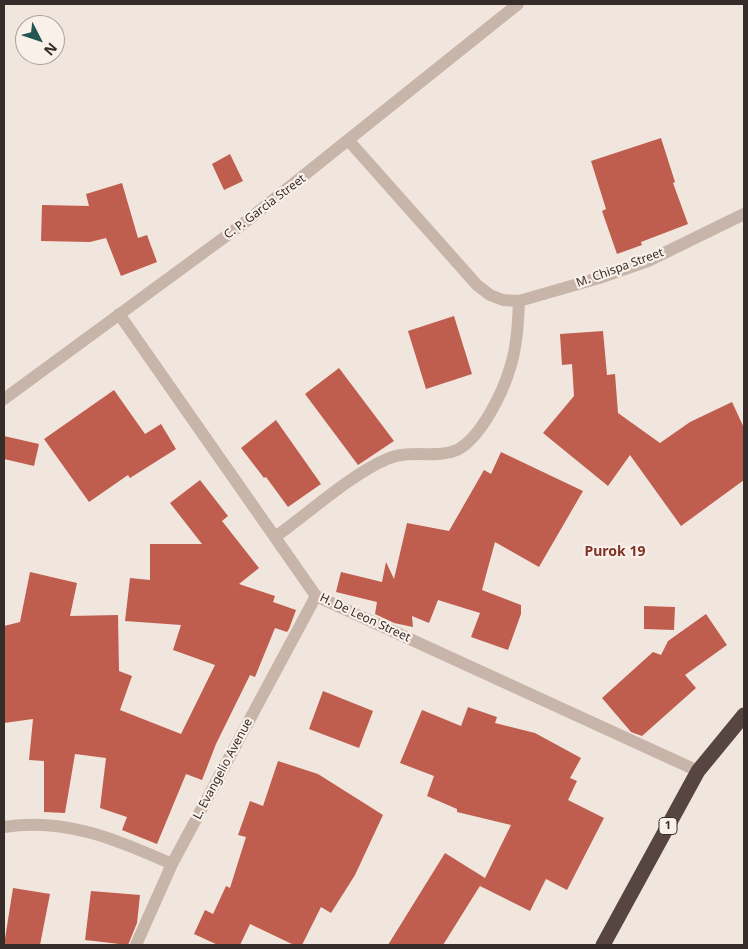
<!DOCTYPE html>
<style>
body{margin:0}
#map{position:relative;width:748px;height:949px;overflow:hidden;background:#f1e6de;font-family:"Noto Sans",sans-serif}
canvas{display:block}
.frame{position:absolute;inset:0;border:5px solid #362c29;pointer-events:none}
.north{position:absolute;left:15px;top:15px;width:50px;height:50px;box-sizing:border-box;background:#f9f0ea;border:1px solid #aba29d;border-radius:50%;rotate:131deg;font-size:14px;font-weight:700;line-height:20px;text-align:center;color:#362c29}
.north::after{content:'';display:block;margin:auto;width:18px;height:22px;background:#215653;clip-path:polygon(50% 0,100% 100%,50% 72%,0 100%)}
</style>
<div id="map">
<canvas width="748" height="949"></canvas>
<div class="frame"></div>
<div class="north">N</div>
</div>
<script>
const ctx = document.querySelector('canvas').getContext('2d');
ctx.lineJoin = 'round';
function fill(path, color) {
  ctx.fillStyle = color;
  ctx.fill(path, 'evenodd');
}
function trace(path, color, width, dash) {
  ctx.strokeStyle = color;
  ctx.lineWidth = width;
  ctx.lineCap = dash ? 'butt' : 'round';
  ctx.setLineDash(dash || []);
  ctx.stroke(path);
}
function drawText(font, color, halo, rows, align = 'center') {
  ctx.font = font + ' "Noto Sans",sans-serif';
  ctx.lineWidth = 4.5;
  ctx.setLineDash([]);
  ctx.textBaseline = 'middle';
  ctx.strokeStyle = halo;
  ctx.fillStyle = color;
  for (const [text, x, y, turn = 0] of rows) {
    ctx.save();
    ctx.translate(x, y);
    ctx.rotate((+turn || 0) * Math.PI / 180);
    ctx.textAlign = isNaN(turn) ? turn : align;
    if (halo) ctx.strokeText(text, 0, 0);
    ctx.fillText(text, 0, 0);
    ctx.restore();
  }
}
const building = new Path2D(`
 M 661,138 L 675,182 L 673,183 L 688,224 L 641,242 L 642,245 L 617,254 L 602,211 L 606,209 L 591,161 Z
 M 230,154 L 243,181 L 224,190 L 212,164 Z
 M 122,183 L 138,238 L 147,235 L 157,262 L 121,276 L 106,238 L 90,242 L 41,241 L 42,205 L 89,206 L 86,194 Z
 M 454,316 L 472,374 L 426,389 L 408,331 Z
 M 603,331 L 607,375 L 615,374 L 618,413 L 660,443 L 690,422 L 732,402 L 744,428 L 744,480 L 681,526 L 630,455 L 608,486 L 543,433 L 574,396 L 572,364 L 562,365 L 560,334 Z
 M 339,368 L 394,441 L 358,465 L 305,394 Z
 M 114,390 L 145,434 L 161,424 L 176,449 L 130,478 L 128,475 L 89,502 L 44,439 Z
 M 276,420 L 321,484 L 288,507 L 266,477 L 264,478 L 241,448 Z
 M 4,436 L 39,444 L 34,466 L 4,459 Z
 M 501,452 L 583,491 L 539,567 L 495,542 L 482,590 L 521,605 L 521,614 L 508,650 L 471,637 L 480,613 L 438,600 L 429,623 L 412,616 L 413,627 L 394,623 L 375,614 L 377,602 L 336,592 L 341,572 L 382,582 L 386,562 L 394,579 L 407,523 L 449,531 L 484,470 L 491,474 Z
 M 200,480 L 228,516 L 222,521 L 259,568 L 239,584 L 275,596 L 273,602 L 296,610 L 289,629 L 287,632 L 275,628 L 255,677 L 250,675 L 216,744 L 202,780 L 186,774 L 157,844 L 122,830 L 127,817 L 100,808 L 106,758 L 75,754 L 65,813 L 44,812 L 44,761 L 29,760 L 33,719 L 4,723 L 4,626 L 20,622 L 30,572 L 77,583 L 70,616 L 118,615 L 119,671 L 132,676 L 120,710 L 181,734 L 215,665 L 173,650 L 181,625 L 125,621 L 130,578 L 150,580 L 150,544 L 202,544 L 170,503 Z
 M 644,606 L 675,607 L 674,630 L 644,629 Z
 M 706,614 L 727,645 L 685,675 L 696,688 L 642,736 L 631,732 L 602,698 L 653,652 L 661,655 L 668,641 Z
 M 323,691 L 373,711 L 359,748 L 309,729 Z
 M 468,707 L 497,717 L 495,723 L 535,733 L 581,758 L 570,778 L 577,781 L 568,800 L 604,818 L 567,890 L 546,879 L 530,911 L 480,886 L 483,881 L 443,945 L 388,945 L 445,853 L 485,878 L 511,825 L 457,812 L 457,809 L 427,796 L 434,776 L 400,763 L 422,710 L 461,726 Z
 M 278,761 L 318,774 L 383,815 L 355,875 L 331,913 L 321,907 L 302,945 L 294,945 L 250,924 L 240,945 L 218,945 L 194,934 L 205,910 L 213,914 L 226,886 L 230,888 L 246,837 L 238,835 L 250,801 L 263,806 Z
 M 13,888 L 50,894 L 40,945 L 4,945 Z
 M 91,891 L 140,895 L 137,923 L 128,945 L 85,940 Z`);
const minor = new Path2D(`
 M 349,141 L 477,285 L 490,295 L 503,300 L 519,301 L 599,278 L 648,261 L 744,214
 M 119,314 L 316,596 L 698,771
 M 4,399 L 248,220 L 518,4
 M 275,537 C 309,513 350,475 387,459 C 410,449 436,459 457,450 C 481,438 503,392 510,368 C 517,347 518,323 519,301
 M 4,827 C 65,817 118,840 172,864
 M 136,945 L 172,864 L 316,596`);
const highway = new Path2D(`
 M 603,945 L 698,771 L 744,715`);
const shields = [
 [668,826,18]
];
const shieldNames = [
 ["1",668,826]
];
const streetNames = [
 ["C. P. Garcia Street",265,207,-37],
 ["M. Chispa Street",620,268,-20],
 ["H. De Leon Street",365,618,25],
 ["L. Evangelio Avenue",223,769,-62]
];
const neighbourhoodNames = [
 ["Purok 19",615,552]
];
fill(building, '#bf5d4e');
trace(minor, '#c8b5aa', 12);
trace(highway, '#574541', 15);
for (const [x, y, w] of shields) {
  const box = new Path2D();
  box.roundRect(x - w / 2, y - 8.5, w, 17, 4);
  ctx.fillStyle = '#f9f0ea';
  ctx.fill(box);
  trace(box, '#362c29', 1);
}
drawText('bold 11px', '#362c29', null, shieldNames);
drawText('12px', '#362c29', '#f9f0ea', streetNames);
drawText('bold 14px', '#813327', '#f9f0ea', neighbourhoodNames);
</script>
